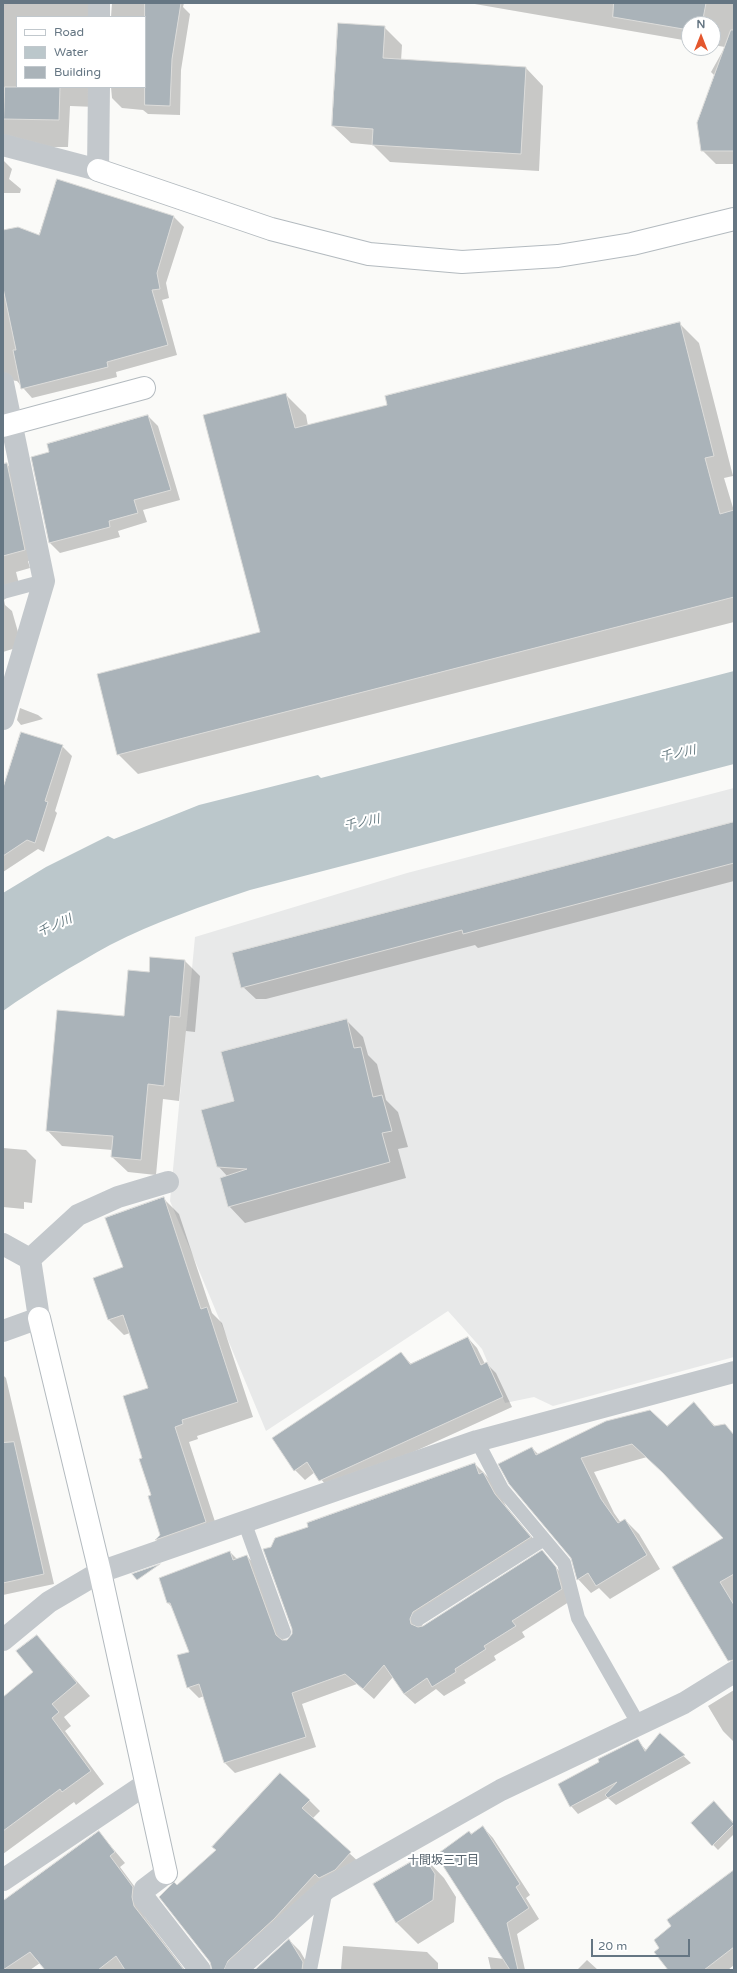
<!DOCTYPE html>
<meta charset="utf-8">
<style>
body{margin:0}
#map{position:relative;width:737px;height:1973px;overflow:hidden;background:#fafaf8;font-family:"Varela Round",sans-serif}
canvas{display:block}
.frame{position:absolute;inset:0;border:4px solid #657683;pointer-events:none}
.legend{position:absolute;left:16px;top:16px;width:130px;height:72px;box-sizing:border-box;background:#fff;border:1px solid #c1c8cd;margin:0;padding:5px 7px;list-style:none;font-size:12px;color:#657683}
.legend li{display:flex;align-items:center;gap:8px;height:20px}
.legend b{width:20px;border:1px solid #c1c8cd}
.north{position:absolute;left:681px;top:16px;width:40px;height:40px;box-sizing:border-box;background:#fff;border:1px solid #c1c8cd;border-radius:50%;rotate:0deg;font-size:11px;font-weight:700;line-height:16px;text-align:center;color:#657683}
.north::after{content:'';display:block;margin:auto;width:14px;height:18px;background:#e4572e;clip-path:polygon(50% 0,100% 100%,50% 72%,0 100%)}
.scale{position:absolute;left:591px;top:1939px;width:99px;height:18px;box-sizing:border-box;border:2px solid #657683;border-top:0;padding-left:5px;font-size:12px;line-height:14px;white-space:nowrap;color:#657683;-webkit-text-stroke:3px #fff;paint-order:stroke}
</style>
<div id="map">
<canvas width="737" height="1973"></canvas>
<div class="frame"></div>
<ul class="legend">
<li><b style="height:5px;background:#fff"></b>Road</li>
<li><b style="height:11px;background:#bbc7cb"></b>Water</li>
<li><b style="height:11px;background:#aab3b9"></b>Building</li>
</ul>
<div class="north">N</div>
<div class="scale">20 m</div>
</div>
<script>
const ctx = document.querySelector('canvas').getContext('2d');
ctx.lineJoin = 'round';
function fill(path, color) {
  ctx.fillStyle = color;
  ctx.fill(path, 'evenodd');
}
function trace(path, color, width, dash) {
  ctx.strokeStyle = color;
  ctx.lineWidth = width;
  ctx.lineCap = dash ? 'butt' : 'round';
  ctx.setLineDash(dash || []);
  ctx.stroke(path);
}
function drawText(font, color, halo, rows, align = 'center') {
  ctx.font = font + ' "Varela Round","Noto Sans JP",sans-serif';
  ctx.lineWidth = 4;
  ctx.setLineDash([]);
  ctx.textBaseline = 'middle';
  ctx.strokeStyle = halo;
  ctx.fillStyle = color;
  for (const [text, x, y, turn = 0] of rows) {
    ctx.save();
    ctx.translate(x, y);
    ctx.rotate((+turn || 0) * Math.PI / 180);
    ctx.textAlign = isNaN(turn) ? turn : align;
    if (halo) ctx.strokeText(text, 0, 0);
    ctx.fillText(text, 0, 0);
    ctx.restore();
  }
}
const built = new Path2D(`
 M 734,788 L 734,1357 L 553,1406 L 534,1397 L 505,1403 L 482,1349 L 448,1311 L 266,1431 L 170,1201 L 195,937 L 407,873 Z`);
const water = new Path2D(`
 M 734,671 L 734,764 L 250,890 C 203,906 154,922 110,945 C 74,965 37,987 3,1011 L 3,893 L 46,867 L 108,836 L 114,839 L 199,805 L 318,775 L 321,778 Z`);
const shadow = new Path2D(`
 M 3,3 L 102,3 L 97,17 L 17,17 L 17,87 L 102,87 L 96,107 L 70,106 L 68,147 L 3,147 Z
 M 112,3 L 184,3 L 183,7 L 190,14 L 181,70 L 180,115 L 148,114 L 143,110 L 122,108 L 112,98 L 111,87 L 145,87 L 145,17 L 111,17 Z
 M 469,3 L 734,3 L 734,164 L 716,164 L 702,150 L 715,76 L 711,72 L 725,47 L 713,45 L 713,24 L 689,24 L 689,41 Z
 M 384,27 L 402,45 L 401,61 L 526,68 L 543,86 L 539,171 L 390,162 L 373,145 L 351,143 L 333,126 Z
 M 3,160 L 12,169 L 9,179 L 21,189 L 20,193 L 3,193 Z
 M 57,180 L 174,217 L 184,227 L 166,283 L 169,298 L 162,300 L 177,355 L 116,372 L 117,377 L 32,398 L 17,381 L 10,380 L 3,386 L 3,231 L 40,236 Z
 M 679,323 L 699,343 L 733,476 L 724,478 L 734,511 L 734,622 L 138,774 L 118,754 L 261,633 L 286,395 L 306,415 L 308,426 L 389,406 Z
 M 148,416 L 158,426 L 180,500 L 143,510 L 147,522 L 118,531 L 120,537 L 60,553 L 50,543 L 32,457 L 51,453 Z
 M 7,464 L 16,474 L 34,560 L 28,561 L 30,568 L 16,572 L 20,588 L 8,596 L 4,600 L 5,605 L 12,611 L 22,646 L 3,652 L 3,465 Z
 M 20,708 L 38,715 L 43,719 L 21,725 L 17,720 Z
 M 62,746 L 72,756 L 55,811 L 57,813 L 44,852 L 38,849 L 3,872 L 3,802 Z
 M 734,824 L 734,881 L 478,948 L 475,945 L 266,999 L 256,999 L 241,985 Z
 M 185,961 L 200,976 L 195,1032 L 186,1031 L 179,1101 L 163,1099 L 156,1175 L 128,1172 L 112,1157 L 113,1150 L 62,1146 L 47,1130 L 125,1017 L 150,973 Z
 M 346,1020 L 363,1037 L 368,1055 L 377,1064 L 386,1100 L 398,1112 L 408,1147 L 398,1149 L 406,1178 L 245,1223 L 229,1206 L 228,1177 L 218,1166 L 235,1102 Z
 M 3,1148 L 26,1150 L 36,1160 L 32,1203 L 24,1202 L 24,1209 L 3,1207 Z
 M 164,1199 L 179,1214 L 212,1313 L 222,1323 L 253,1417 L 197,1436 L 198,1439 L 189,1442 L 220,1537 L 171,1554 L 156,1540 L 161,1536 L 143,1459 L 149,1389 L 130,1333 L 124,1335 L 109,1320 L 95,1278 L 124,1268 Z
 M 468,1338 L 477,1348 L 485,1364 L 487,1364 L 496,1373 L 512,1407 L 330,1490 L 315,1472 L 305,1480 L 295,1470 L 401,1353 L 412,1365 Z
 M 3,1375 L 6,1378 L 54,1584 L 3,1595 Z
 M 694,1404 L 716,1427 L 724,1425 L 734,1435 L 734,1665 L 729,1660 L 674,1568 L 725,1538 L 669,1478 L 647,1457 L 594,1472 L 614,1513 L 621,1523 L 625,1520 L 639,1534 L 660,1569 L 610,1599 L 599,1588 L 591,1593 L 578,1579 L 532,1448 L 539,1455 L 667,1427 Z
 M 475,1464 L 494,1483 L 506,1506 L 541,1548 L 424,1622 L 420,1629 L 542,1551 L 566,1579 L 572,1600 L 522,1632 L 525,1637 L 494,1656 L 496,1660 L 464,1680 L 466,1683 L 444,1696 L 436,1689 L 415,1704 L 404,1694 L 393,1677 L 374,1699 L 357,1684 L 302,1704 L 316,1747 L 235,1773 L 225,1763 L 204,1696 L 199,1698 L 188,1687 L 190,1652 L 173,1608 L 168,1603 L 230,1552 L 237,1559 L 247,1556 L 257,1567 L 284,1641 L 288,1641 Z
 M 37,1636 L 90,1696 L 64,1717 L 71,1726 L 65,1731 L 104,1784 L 76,1805 L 74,1802 L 3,1854 L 3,1698 L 35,1672 Z
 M 734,1690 L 734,1742 L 723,1731 L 708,1706 Z
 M 660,1734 L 691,1763 L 616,1805 L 608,1798 L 578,1814 L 571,1806 L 601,1762 L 637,1740 L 646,1750 Z
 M 309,1800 L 320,1811 L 312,1819 L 361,1864 L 240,1970 L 213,1970 L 178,1887 Z
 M 714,1803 L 734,1823 L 734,1834 L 718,1850 L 692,1823 Z
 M 483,1827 L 493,1838 L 530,1895 L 526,1898 L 539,1919 L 517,1934 L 525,1970 L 491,1970 L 488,1957 L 504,1959 L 469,1832 L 472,1834 Z
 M 99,1832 L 125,1863 L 120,1867 L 143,1898 L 142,1908 L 145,1917 L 185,1970 L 46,1970 L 40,1963 L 30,1970 L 3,1970 L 3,1902 Z
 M 423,1856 L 444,1878 L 456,1897 L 454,1922 L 418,1944 L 396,1922 Z
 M 734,1903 L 734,1965 L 728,1970 L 669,1970 Z
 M 289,1940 L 300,1951 L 311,1970 L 256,1970 Z
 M 343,1946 L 427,1952 L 438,1963 L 438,1970 L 341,1970 Z
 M 587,1960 L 598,1970 L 577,1970 Z`);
const building = new Path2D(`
 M 145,3 L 181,3 L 172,59 L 170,106 L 145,105 Z
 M 614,3 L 706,3 L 702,24 L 689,24 L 689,30 L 613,17 Z
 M 338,23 L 385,26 L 383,58 L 526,67 L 521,154 L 372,145 L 373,129 L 332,126 Z
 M 731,30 L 734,30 L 734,151 L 701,151 L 697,123 Z
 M 5,87 L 60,87 L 59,120 L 4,119 Z
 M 57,179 L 174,216 L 157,273 L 160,289 L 152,290 L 168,345 L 107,362 L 108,367 L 21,389 L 13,350 L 16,350 L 3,288 L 3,230 L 18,227 L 39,235 Z
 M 680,322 L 714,456 L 705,458 L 720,514 L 734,510 L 734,597 L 117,755 L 97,674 L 260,632 L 203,415 L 286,393 L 295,428 L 387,405 L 385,396 Z
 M 148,415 L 171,490 L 134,500 L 138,513 L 109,521 L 110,527 L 49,543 L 31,457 L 49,452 L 47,444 Z
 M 7,463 L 25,550 L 3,556 L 3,464 Z
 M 21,732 L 63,745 L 45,801 L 48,802 L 35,843 L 27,840 L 3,856 L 3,788 Z
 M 734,822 L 734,863 L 463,934 L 462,930 L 241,988 L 232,953 Z
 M 150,957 L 185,960 L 180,1017 L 170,1016 L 164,1086 L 148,1084 L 141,1160 L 111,1157 L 113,1136 L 46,1131 L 57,1010 L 124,1016 L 128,970 L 149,972 Z
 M 347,1019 L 354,1048 L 361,1047 L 373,1097 L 382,1095 L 392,1131 L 382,1133 L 390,1162 L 228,1207 L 220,1178 L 247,1169 L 217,1167 L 201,1110 L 234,1101 L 221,1052 Z
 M 164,1197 L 201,1309 L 207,1307 L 238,1402 L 182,1420 L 183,1424 L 175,1427 L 206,1522 L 155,1540 L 160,1535 L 148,1496 L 151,1495 L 139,1459 L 142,1458 L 123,1396 L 148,1388 L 123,1315 L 108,1320 L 93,1278 L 123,1267 L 105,1218 Z
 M 468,1337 L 481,1365 L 487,1362 L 503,1397 L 319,1481 L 307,1462 L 294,1471 L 272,1438 L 401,1352 L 410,1364 Z
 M 694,1402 L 714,1426 L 725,1424 L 734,1435 L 734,1574 L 720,1582 L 734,1605 L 734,1660 L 728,1661 L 672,1567 L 723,1538 L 663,1473 L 632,1444 L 581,1458 L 601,1499 L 618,1523 L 625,1519 L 647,1555 L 596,1586 L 588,1573 L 577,1580 L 571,1558 L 509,1484 L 498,1464 L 532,1447 L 536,1455 L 606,1421 L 650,1410 L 667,1426 Z
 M 14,1442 L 44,1574 L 3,1583 L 3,1443 Z
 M 475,1463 L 479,1474 L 483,1472 L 495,1494 L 531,1537 L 413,1612 L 410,1619 L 411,1624 L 418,1627 L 423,1626 L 542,1550 L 556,1567 L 562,1589 L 512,1621 L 516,1626 L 484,1646 L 486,1649 L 455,1669 L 456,1672 L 432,1687 L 427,1678 L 404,1694 L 384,1665 L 363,1689 L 345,1674 L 292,1693 L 306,1737 L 224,1763 L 199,1684 L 187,1688 L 177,1655 L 189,1652 L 170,1603 L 167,1603 L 159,1578 L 230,1551 L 233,1560 L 247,1555 L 276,1635 L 282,1640 L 287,1640 L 292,1634 L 292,1629 L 263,1549 L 271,1547 L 275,1538 L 308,1527 L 307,1523 Z
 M 160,1564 L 137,1580 L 132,1574 Z
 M 37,1635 L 77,1683 L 52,1704 L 59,1712 L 52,1718 L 91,1771 L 62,1792 L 60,1789 L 3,1831 L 3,1697 L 33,1672 L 16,1651 Z
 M 660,1733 L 685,1755 L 608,1798 L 605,1795 L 617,1782 L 570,1807 L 558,1784 L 599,1762 L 598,1759 L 638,1739 L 645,1751 Z
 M 280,1773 L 310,1800 L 302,1808 L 351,1852 L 335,1870 L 319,1878 L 315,1874 L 274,1919 L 228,1961 L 224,1970 L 212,1970 L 210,1962 L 159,1897 L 174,1882 L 177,1885 L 216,1850 L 212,1847 Z
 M 714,1801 L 734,1824 L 712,1846 L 691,1823 Z
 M 483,1826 L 520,1884 L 516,1887 L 529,1908 L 507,1923 L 518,1970 L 510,1970 L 436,1855 L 469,1831 L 471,1834 Z
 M 99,1831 L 115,1852 L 110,1856 L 133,1887 L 132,1897 L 134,1906 L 184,1970 L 125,1970 L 116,1956 L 98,1970 L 45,1970 L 30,1952 L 3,1970 L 3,1901 Z
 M 423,1855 L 435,1874 L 433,1900 L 396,1923 L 373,1884 Z
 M 734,1870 L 734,1947 L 704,1970 L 668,1970 L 654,1952 L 659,1948 L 654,1940 L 671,1926 L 667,1920 Z
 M 289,1939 L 303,1962 L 302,1970 L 255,1970 Z`);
const lane = new Path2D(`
 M 3,592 L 44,581
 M 477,1441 L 502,1489 L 564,1563 L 578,1618 L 639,1725
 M 244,1521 L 284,1632
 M 418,1619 L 544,1539
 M 310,1970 L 326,1889`);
const street = new Path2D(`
 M 99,17 L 99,3
 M 3,145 L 98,170 L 99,87
 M 3,383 L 44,581 L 3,719
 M 3,1244 L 30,1259 L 39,1318 L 3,1331
 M 30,1259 L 78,1215 L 118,1197 L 168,1182
 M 3,1640 L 49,1602 L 100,1572 L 477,1441 L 734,1372
 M 166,1873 L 145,1889 L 144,1898 L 200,1970
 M 3,1880 L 146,1784
 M 236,1970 L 326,1889 L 501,1790 L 684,1703 L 734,1672`);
const secondary = new Path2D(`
 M 98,170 L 271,229 L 369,254 L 462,262 L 558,256 L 632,244 L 734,219
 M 3,426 L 144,388
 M 39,1318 L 100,1572 L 166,1873`);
const waterNames = [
 ["千ノ川",678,754,-12],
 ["千ノ川",362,823,-12],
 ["千ノ川",55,926,-24]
];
const neighbourhoodNames = [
 ["十間坂三丁目",443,1861]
];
fill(built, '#e8e9e9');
fill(water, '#bbc7cb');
fill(shadow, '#0003');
fill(building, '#aab3b9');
trace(building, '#dcdcda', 1);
trace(secondary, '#b3babf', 24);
trace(lane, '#c3c8cc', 14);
trace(street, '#c3c8cc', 22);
trace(secondary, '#fff', 22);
drawText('italic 12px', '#60757c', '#fff', waterNames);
drawText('12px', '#57646e', '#fff', neighbourhoodNames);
</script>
